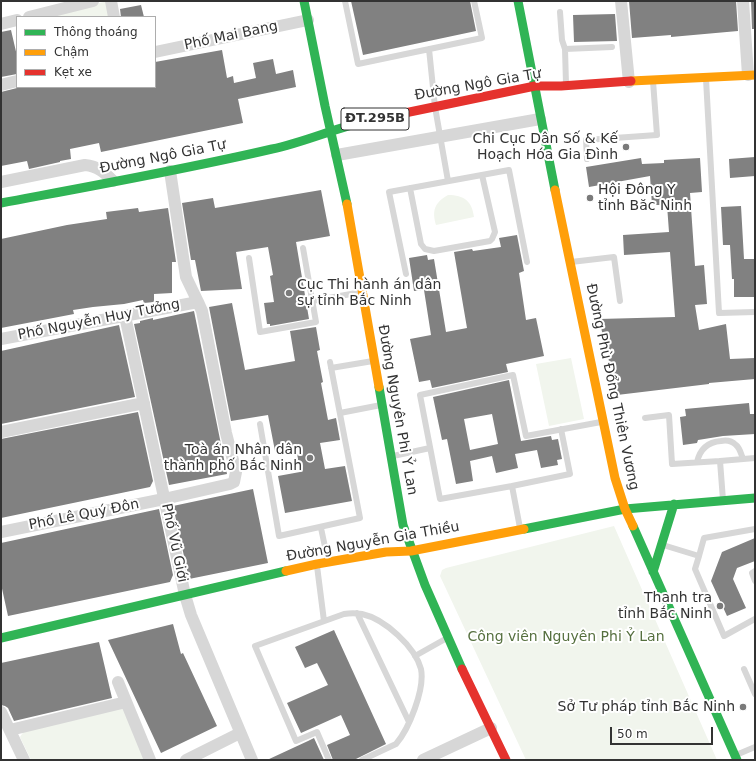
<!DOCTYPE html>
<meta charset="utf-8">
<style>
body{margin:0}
#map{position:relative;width:756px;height:761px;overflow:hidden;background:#fff;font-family:"DejaVu Sans",sans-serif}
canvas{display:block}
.frame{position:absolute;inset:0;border:2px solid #333;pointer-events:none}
.legend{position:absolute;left:16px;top:16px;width:140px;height:72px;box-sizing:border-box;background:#fff;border:1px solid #adadad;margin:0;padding:5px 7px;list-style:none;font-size:12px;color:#333}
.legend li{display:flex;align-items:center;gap:8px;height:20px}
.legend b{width:20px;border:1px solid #adadad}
.scale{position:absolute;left:610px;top:727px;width:103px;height:18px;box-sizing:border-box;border:2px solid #333;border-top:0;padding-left:5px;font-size:12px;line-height:14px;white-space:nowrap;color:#333;-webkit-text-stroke:3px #fff;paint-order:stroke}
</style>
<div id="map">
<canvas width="756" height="761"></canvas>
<div class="frame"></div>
<ul class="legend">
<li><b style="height:5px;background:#30b455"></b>Thông thoáng</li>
<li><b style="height:5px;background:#ff9f0a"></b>Chậm</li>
<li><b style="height:5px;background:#e5322d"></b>Kẹt xe</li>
</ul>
<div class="scale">50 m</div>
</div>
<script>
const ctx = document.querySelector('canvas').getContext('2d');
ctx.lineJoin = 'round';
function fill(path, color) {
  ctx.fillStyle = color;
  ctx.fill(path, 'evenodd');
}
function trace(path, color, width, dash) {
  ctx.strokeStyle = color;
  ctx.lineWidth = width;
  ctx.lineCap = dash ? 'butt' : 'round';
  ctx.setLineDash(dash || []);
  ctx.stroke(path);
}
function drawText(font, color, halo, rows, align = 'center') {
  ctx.font = font + ' "DejaVu Sans",sans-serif';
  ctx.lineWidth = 4;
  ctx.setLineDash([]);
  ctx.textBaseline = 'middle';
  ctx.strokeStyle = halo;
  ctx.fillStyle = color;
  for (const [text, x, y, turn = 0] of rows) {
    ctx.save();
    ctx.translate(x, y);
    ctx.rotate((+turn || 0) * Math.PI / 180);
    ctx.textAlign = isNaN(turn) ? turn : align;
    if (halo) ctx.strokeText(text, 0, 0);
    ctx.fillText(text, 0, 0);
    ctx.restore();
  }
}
const green = new Path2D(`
 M 108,1 L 113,17 L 39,17 Z
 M 448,195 C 464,195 472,201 474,217 L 436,225 C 432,211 434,203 448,195 Z
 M 571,358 L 584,419 L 549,426 L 536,364 Z
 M 614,526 L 717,760 L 526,760 L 440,576 L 442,570 L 446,568 Z
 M 121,704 L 147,760 L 31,760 L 20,737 L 24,731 Z`);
const building = new Path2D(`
 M 351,1 L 470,1 L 476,31 L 363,55 Z
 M 629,1 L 736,1 L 738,31 L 671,37 L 671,35 L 632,38 Z
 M 751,1 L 755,1 L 755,29 L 752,29 Z
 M 141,5 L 144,17 L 121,17 L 120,9 Z
 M 615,14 L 617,41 L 574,42 L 573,15 Z
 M 11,30 L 17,56 L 17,74 L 1,77 L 1,32 Z
 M 222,50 L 227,78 L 233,76 L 234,83 L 256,78 L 253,63 L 273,59 L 276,74 L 293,70 L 296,87 L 238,99 L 243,123 L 101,152 L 99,143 L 70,149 L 71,159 L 60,161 L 60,162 L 29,169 L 27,161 L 1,166 L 1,92 L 21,87 L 155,87 L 155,62 Z
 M 755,157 L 755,176 L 730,178 L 729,159 Z
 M 641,158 L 642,164 L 664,163 L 664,160 L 700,158 L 702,192 L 690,193 L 695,266 L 704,265 L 707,304 L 695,305 L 699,330 L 726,324 L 730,359 L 755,358 L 755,379 L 709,383 L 709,384 L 617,395 L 599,319 L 675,317 L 670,252 L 624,255 L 623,235 L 669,232 L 667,205 L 652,205 L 650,176 L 589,187 L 586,167 Z
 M 321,190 L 330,236 L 296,242 L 309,319 L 270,326 L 270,324 L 267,324 L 264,303 L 274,302 L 270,276 L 273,275 L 268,247 L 236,252 L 242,289 L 201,291 L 195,260 L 191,260 L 182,203 L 213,198 L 215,208 Z
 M 741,206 L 744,259 L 755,259 L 755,297 L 734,297 L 734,279 L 732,279 L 730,245 L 723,245 L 721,207 Z
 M 138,208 L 139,212 L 168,208 L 176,262 L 172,262 L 172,293 L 154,294 L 154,302 L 144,303 L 143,300 L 124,304 L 93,307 L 73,310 L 74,314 L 1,328 L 1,239 L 67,225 L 107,219 L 106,212 Z
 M 517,235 L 524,271 L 519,273 L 526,320 L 536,318 L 544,356 L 506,364 L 508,372 L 432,388 L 430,380 L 419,382 L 410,339 L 431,335 L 424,290 L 414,291 L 409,258 L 427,255 L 428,260 L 434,259 L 446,332 L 467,328 L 454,252 L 472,249 L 473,251 L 501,247 L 499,238 Z
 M 232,303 L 245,370 L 295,361 L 290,331 L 316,327 L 320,350 L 317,351 L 323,382 L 321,383 L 328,420 L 336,418 L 340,440 L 320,443 L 325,469 L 345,466 L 352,501 L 285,513 L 278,476 L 300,472 L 296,447 L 275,451 L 268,415 L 231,421 L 209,307 Z
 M 194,311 L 227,474 L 169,485 L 134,324 L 140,323 L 140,321 L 153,318 L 153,320 Z
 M 119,325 L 135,397 L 1,424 L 1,351 Z
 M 509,380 L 521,441 L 551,436 L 552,440 L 558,439 L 562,459 L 557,460 L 558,465 L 541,468 L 537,450 L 515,454 L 518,468 L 496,473 L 492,456 L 470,461 L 473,481 L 456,484 L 447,439 L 442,440 L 433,397 ZM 492,414 L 498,444 L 470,450 L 464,419 Z
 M 749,403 L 750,414 L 755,414 L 755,434 L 723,436 L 698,440 L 697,443 L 683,445 L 680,417 L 686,416 L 685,409 Z
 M 138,412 L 153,481 L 150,487 L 1,518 L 1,439 Z
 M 253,489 L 268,563 L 189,579 L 173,506 Z
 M 159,509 L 173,575 L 170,582 L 8,616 L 1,584 L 1,543 Z
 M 755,538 L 755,561 L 737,568 L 733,579 L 746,608 L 727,616 L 711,581 L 722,552 Z
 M 173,624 L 181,654 L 183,653 L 217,726 L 161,753 L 108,640 Z
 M 334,630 L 386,744 L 354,760 L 333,760 L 327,745 L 350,735 L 341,715 L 301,733 L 287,703 L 328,685 L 317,663 L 305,668 L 295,647 Z
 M 99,642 L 112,698 L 14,721 L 8,708 L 5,706 L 1,705 L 1,663 Z
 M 314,738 L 324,760 L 267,760 L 308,741 Z`);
const lane = new Path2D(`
 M 345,1 L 358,64 L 482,38 L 474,1
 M 560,12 L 562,40 L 565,49
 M 429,49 L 435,107 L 448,181
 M 706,79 L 719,313 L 755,312
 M 566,84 L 565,49 L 612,47
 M 587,159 L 586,140 L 657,135 L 653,81
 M 410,188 L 421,244 L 425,249 L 434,251 L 490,241 L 492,239 L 495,232 L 482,175
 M 249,258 L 260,332 L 316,322 L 303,248
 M 571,262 L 614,257 L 620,301
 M 406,274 L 389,192 L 509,170 L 527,262
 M 312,301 L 362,292
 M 331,368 L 373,361
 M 340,413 L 381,405
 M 645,418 L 669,415 L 672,464 L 720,461 L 723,500
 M 260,424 L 279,536 L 360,518 L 330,362
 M 393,456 L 430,448
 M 720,461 L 755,458
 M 697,462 C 700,449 708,442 721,441 C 726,440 732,441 736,445 C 740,448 741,454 743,459
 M 512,486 L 570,474 L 561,429
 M 321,528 L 328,561
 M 520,528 L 512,486 L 440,499 L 420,395 L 513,375 L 526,436 L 601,422
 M 663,545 L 699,556 L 695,569 L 724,636 L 755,619
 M 699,556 L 704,538 L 755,529
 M 317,566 L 324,621
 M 755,571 L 752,573 L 755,581
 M 357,613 L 409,722
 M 415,656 L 447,638
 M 744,669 L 755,694
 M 736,755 L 755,747
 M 329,760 L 317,732 L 296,741 L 255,646 L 344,614 C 350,613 356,613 362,614 C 385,619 415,647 421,669 C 425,689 409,729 396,744 L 362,760`);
const street = new Path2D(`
 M 111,1 L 114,17
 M 621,1 L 629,82
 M 743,1 L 748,75
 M 29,17 L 93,1
 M 1,24 L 17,20
 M 155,52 L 308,20
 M 1,85 L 17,81
 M 337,155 L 540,119
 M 1,182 L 85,165 C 98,166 105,173 113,181
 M 125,316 L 185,595 L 191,615 L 252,760
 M 1,339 L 198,302 L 186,277 L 170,171
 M 1,432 L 144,403
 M 1,532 L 164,499 L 230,484 L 234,482 L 236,472 L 226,433 L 202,311 L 198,302
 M 118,682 L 150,760
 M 1,712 L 24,760
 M 10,730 L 126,702
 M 186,760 L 240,733
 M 423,760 L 491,728`);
const fast = new Path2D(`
 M 304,1 L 325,106 L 347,204
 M 518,1 L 555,190
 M 1,203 C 92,186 182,170 272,149 C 306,142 337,127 371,120
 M 379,387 L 403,525 L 425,585 L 462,669
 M 633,526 L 737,760
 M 524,529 L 625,509 L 755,498
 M 653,572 L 674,504
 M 1,638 L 286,571`);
const slow = new Path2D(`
 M 631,81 L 755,75
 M 555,190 L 615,478 L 625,509 L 633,526
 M 347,204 L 379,387
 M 286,571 L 317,564 L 386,552 L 411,551 L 524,529`);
const jam = new Path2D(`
 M 371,120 L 535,86 L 561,86 L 631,81
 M 462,669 L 506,760`);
const markers = [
 [626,147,4,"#7a7a7a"],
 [590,198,4,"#7a7a7a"],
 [289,293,4,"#7a7a7a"],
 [310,458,4,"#7a7a7a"],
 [720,606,4,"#7a7a7a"],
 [743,707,4,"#7a7a7a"]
];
const shields = [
 [375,119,68]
];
const shieldNames = [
 ["ĐT.295B",375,119]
];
const streetNames = [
 ["Phố Mai Bang",231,36,-12],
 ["Đường Ngô Gia Tự",478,85,-10],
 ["Đường Ngô Gia Tự",163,157,-11],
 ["Phố Nguyễn Huy Tưởng",99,320,-11],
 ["Đường Phù Đổng Thiên Vương",612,387,78],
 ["Đường Nguyên Phi Ỷ Lan",397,410,80],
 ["Phố Lê Quý Đôn",84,515,-11],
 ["Đường Nguyễn Gia Thiều",373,542,-10],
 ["Phố Vũ Giới",174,543,78]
];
const poiNames = [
 ["Chi Cục Dân Số & Kế",618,139],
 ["Hoạch Hóa Gia Đình",618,155],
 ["Hội Đông Y",598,190,"left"],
 ["tỉnh Băc Ninh",598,206,"left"],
 ["Cục Thi hành án dân",297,285,"left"],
 ["sự tỉnh Bắc Ninh",297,301,"left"],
 ["Toà án Nhân dân",302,450],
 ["thành phố Bắc Ninh",302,466],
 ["Thanh tra",712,598],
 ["tỉnh Bắc Ninh",712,614],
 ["Sở Tư pháp tỉnh Bắc Ninh",735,707]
];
const parkNames = [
 ["Công viên Nguyên Phi Ỷ Lan",566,637]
];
fill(green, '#f1f5ed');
fill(building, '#818181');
trace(lane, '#d7d7d7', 6);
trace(street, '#d7d7d7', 12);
trace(fast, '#30b455', 9);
trace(slow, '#ff9f0a', 9);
trace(jam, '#e5322d', 9);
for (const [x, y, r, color] of markers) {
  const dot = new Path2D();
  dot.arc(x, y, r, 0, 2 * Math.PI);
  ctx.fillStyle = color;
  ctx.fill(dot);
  trace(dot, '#fff', 1.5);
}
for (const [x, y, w] of shields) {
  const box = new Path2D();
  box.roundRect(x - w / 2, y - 11, w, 22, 3);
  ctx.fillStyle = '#fff';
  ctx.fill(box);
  trace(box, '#333', 1);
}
drawText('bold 13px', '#333', null, shieldNames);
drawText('14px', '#333', '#fff', streetNames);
drawText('14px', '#333', '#fff', poiNames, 'right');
drawText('14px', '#56703f', '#fff', parkNames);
</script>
